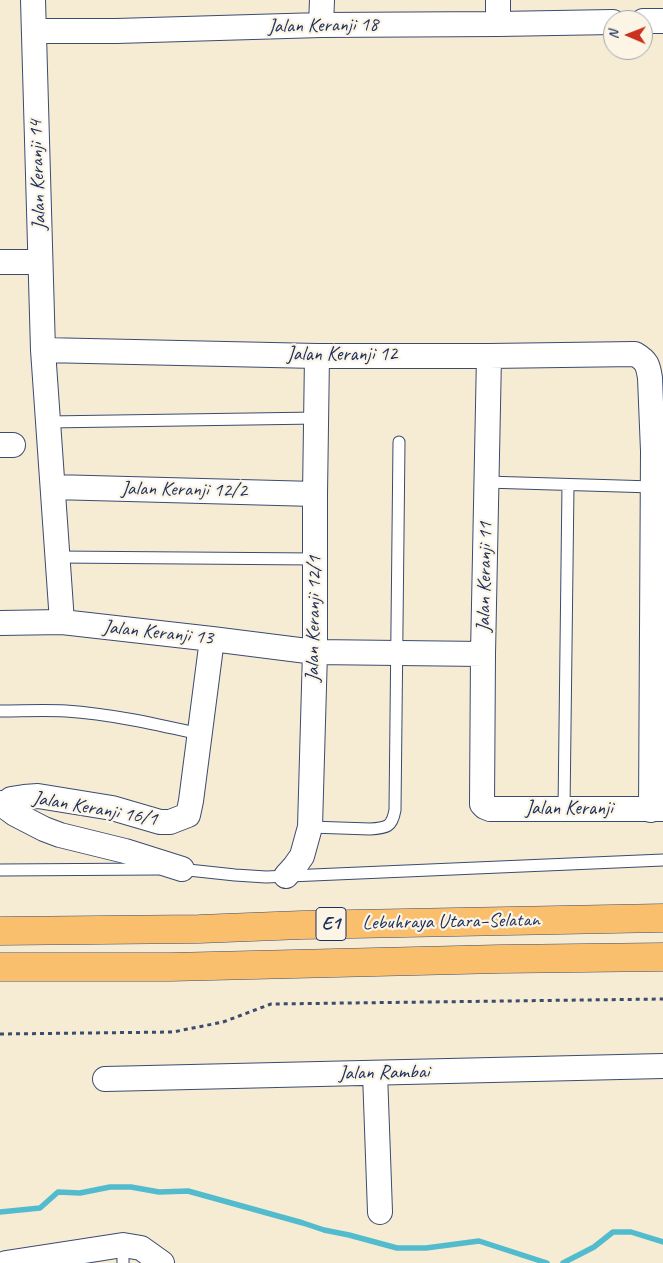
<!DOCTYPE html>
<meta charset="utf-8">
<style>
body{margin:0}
#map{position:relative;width:663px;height:1263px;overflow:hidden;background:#f6ebd3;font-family:Caveat,sans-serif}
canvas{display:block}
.north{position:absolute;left:603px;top:10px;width:50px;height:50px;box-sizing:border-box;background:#fcf5e5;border:1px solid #a2a6af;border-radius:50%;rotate:271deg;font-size:14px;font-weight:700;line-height:20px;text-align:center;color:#1b2f5e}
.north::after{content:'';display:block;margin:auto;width:18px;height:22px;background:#c8321e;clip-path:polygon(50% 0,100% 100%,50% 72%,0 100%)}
</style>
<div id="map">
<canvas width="663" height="1263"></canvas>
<div class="north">N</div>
</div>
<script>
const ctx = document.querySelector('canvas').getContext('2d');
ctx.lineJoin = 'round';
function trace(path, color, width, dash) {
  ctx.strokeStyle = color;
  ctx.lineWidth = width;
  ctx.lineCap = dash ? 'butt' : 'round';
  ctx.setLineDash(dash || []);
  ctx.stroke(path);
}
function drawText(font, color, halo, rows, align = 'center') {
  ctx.font = font + ' Caveat,sans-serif';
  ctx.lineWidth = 4.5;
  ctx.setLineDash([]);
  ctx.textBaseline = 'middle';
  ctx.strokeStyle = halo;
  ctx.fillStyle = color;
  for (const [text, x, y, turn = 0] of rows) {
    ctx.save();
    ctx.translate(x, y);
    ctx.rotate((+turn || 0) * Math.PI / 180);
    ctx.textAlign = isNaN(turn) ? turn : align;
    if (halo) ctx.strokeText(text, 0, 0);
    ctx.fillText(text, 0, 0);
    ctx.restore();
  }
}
const stream = new Path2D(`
 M 0,1212 L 40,1208 L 58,1192 L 80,1193 L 110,1187 L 131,1187 L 159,1192 L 188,1191 L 303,1223 L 324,1230 L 349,1235 L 397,1248 L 426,1248 L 479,1241 L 547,1263
 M 563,1263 L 594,1247 L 613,1232 L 631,1232 L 663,1242`);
const path = new Path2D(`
 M 0,1034 L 173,1032 L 223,1022 L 271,1004 L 663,999`);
const service = new Path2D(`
 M 48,422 L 317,418
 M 486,482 L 653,487
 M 57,557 L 315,559
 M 0,711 C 22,711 44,710 66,711 C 111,714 155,724 200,734
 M 564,809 L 568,485
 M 310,827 L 370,829 C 387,828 392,827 395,810 L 399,442
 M 179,869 L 235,875 L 266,877 L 663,860
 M 0,870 L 158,869
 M 123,1245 L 123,1263`);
const minor = new Path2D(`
 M 33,0 L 43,350 L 62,622
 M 498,0 L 498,24
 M 643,21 L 663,21
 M 321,25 L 322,0
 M 34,31 L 116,31 L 321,25 L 498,24 L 613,22
 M 0,262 L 40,262
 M 43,350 L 317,356 L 489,356 L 635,354 C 647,361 648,365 650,378 L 653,451 L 651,810
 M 489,356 L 483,654 L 482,804 L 485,807 L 490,809 L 663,809
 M 0,445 L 13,445
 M 53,487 L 315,494
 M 0,623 L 62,622 L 212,639 L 315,652 L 483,654
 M 0,803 L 15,814 L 44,829 L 60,835 L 125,851 L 182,869
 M 3,806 L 11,799 L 24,797 L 38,796 L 112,808 L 160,822 L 170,822 L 188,815 L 191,801 L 212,639
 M 286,876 L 295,866 L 302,856 L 310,827 L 315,652 L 315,494 L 317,356
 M 375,1073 L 380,1212
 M 105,1079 L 663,1066
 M 6,1263 L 123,1245 L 141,1248 L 162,1263`);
const motorway = new Path2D(`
 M 0,931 L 199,929 L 302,925 L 663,918
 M 0,967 L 170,967 L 500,959 L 663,957`);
const shields = [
 [331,924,30]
];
const shieldNames = [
 ["E1",331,924]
];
const streetNames = [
 ["Jalan Keranji 18",323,26,-1],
 ["Jalan Keranji 14",38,175,-92],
 ["Jalan Keranji 12",342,355],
 ["Jalan Keranji 12/2",184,490,1],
 ["Jalan Keranji 11",485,577,-89],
 ["Jalan Keranji 12/1",314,619,-89],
 ["Jalan Keranji 13",158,633,6],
 ["Jalan Keranji 16/1",95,809,10],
 ["Jalan Keranji",569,809],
 ["Lebuhraya Utara–Selatan",451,922,-1],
 ["Jalan Rambai",384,1073,-1]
];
trace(stream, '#52bcce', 5.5);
trace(service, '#3c4b70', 13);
trace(minor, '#3c4b70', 26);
trace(motorway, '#3c4b70', 29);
trace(path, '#3c4b70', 3, [4, 4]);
trace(service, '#fff', 11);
trace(minor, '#fff', 24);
trace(motorway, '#f9bf6c', 28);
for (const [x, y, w] of shields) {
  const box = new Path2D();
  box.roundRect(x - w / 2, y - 16.5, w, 33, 4);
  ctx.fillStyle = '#fcf5e5';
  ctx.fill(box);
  trace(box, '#1b2f5e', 1);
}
drawText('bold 19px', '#1b2f5e', null, shieldNames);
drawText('20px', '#1b2f5e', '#fcf5e5', streetNames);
</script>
